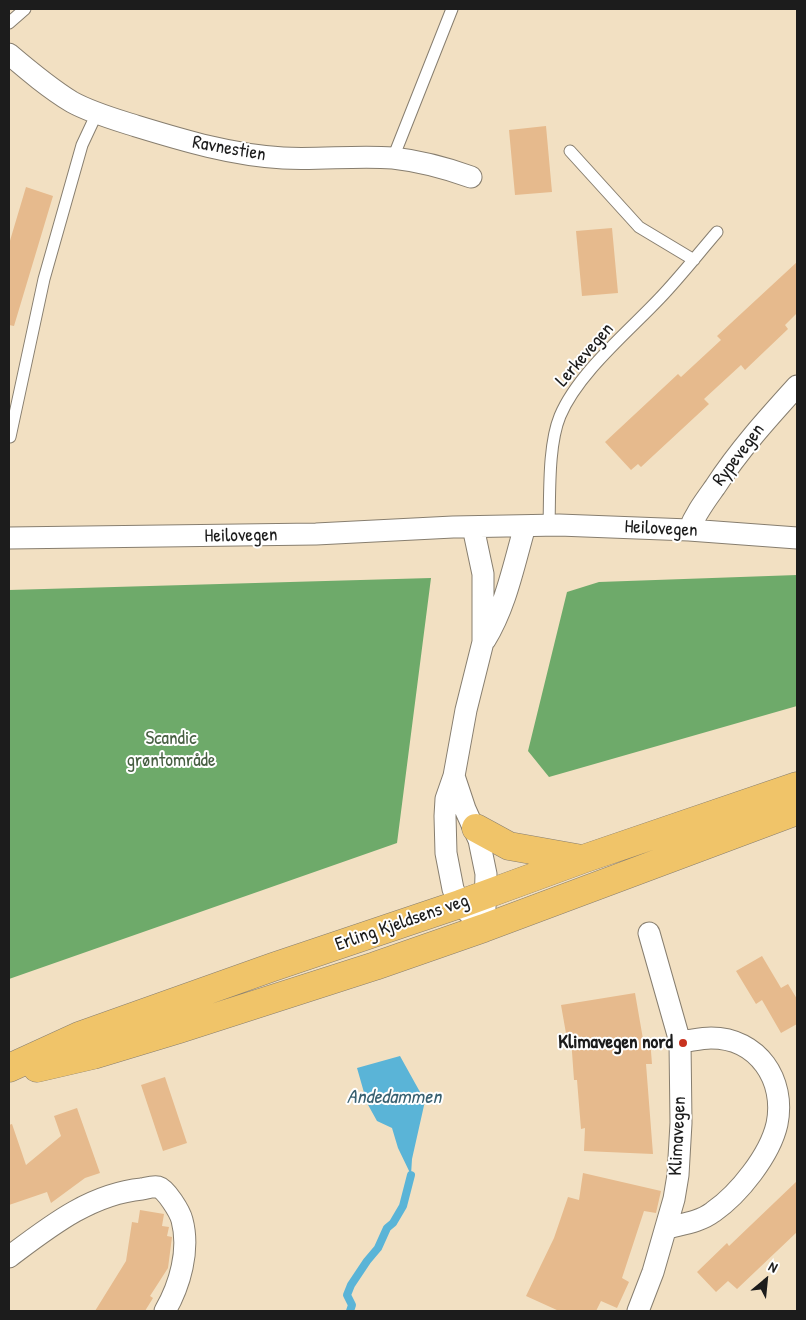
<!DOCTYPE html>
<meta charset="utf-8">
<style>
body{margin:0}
#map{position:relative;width:806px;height:1320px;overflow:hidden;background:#f2e0c2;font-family:"Patrick Hand",sans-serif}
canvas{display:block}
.frame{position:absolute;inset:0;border:10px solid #1c1c1c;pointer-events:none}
.north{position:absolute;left:741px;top:1255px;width:50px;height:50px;-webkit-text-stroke:4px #fff;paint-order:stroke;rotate:28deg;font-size:14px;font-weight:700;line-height:20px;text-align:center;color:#1c1c1c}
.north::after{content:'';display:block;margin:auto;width:18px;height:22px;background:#1c1c1c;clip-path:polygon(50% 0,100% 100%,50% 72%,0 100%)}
</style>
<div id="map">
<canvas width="806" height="1320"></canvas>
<div class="frame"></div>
<div class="north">N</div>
</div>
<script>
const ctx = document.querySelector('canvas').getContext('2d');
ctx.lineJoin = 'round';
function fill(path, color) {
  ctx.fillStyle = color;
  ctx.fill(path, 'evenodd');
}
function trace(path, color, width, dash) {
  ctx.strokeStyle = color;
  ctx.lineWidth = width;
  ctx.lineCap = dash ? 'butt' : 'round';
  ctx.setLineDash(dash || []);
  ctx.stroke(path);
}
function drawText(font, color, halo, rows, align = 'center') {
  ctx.font = font + ' "Patrick Hand",sans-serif';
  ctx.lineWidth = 4;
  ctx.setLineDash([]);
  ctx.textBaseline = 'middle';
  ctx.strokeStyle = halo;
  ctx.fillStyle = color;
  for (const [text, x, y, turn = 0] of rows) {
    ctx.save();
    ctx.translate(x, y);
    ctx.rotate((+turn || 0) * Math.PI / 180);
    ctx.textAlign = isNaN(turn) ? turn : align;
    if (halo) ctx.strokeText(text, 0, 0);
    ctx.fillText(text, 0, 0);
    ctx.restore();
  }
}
const forest = new Path2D(`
 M 797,575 L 797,706 L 549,777 L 528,751 L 567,592 L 599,582 Z
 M 431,578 L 397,843 L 9,979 L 9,590 Z`);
const water = new Path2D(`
 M 400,1056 L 425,1101 L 412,1159 L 411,1175 L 398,1148 L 392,1128 L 377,1121 L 367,1103 L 357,1068 Z`);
const stream = new Path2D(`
 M 350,1311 L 352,1305 L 347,1295 L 351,1285 L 367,1261 L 378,1248 L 387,1228 L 393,1223 L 403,1206 L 411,1175`);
const building = new Path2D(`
 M 546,126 L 552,192 L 515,195 L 509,130 Z
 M 26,187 L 53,196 L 14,326 L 9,325 L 9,244 Z
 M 612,228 L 618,293 L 582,296 L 576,231 Z
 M 797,262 L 797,313 L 785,325 L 788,329 L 745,370 L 741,365 L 704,399 L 709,404 L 641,467 L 638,464 L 631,470 L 605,442 L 678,374 L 681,377 L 721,340 L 717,336 Z
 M 762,956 L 781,988 L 788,984 L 797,999 L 797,1024 L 781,1033 L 762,1000 L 756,1004 L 736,971 Z
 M 635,993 L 643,1039 L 650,1039 L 652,1064 L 646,1064 L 653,1154 L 584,1151 L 585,1128 L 581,1129 L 577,1080 L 574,1080 L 571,1038 L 567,1039 L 561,1005 Z
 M 165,1077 L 187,1143 L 163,1151 L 141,1085 Z
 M 77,1108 L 100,1173 L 85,1178 L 51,1203 L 47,1192 L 9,1205 L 9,1125 L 12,1124 L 26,1165 L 61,1136 L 54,1116 Z
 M 583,1173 L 661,1191 L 656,1213 L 644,1211 L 622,1278 L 629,1282 L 617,1308 L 601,1301 L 596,1311 L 559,1311 L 526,1296 L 554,1238 L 568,1197 L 579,1200 Z
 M 797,1181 L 797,1232 L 737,1289 L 728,1281 L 716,1292 L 697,1272 L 727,1243 L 729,1246 Z
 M 140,1210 L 164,1214 L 162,1226 L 169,1227 L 167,1236 L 172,1237 L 168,1268 L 150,1296 L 153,1298 L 145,1311 L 95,1311 L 126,1261 L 132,1222 L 138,1223 Z`);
const service = new Path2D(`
 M 9,23 L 25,9
 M 570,151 L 639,227 L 694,260
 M 393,158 L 452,9
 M 10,437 L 44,279 L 82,145 L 97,113
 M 549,525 C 550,494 548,445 560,416 C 578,373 628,332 660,298 C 680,277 698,254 717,232`);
const minor = new Path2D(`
 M 9,54 C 29,71 49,88 72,102 C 92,113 114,119 136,126 C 185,141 232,155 283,158 C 320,160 357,155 393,158 C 420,161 446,168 471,177
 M 473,527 L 483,574 L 483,642 L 466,710 L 454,776 L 446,799 L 445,816 L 446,853 L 453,889 L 460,904 L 484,928
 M 689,530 C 695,514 705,501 715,487 C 739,450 768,418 797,386
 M 9,538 L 316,534 L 453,527 L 559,525 L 689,530 L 797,538
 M 485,640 C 506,606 514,564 525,526
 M 454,776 L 465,809 L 479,840 L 486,874 L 485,908
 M 667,1228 C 682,1224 700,1222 713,1212 C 739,1194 770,1155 777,1124 C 786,1080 758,1038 711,1038 C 701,1038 690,1041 680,1042
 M 9,1257 C 49,1227 90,1194 142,1189 C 147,1188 153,1186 158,1187 C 166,1189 180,1212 182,1220 C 190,1250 180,1285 165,1311
 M 638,1311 L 653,1272 L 674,1199 L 678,1175 L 681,1123 L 680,1042 L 649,933`);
const trunk = new Path2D(`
 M 476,828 L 509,846 L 582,859
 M 9,1068 L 79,1036 L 273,967 L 460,904 L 583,859 L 797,786
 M 37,1068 L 93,1055 L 179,1029 L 375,966 L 484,928 L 797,811`);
const markers = [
 [683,1043,5,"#c8321e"]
];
const streetNames = [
 ["Ravnestien",229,149,10],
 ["Lerkevegen",585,355,-49],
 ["Rypevegen",739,455,-53],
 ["Heilovegen",661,529,3],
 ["Heilovegen",241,536,-1],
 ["Erling Kjeldsens veg",402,923,-19],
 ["Klimavegen",678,1136,-87]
];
const parkNames = [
 ["Scandic",171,739],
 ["grøntområde",171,761]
];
const poiNames = [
 ["Klimavegen nord",673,1043]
];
const waterNames = [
 ["Andedammen",394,1098]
];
fill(forest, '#6eaa6a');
fill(water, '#5ab4d7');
trace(stream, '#5ab4d7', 8);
fill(building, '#e6ba8d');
trace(service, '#877e6f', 13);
trace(minor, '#877e6f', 23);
trace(trunk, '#877e6f', 29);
trace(service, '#fff', 11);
trace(minor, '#fff', 21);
trace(trunk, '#f0c469', 28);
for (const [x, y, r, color] of markers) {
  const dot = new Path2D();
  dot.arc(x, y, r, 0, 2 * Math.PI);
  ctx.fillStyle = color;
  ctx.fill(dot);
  trace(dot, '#fff', 2);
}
drawText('19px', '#1c1c1c', '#fff', streetNames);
drawText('19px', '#475f42', '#fff', parkNames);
drawText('bold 19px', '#1c1c1c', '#fff', poiNames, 'right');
drawText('italic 20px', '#386070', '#fff', waterNames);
</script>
